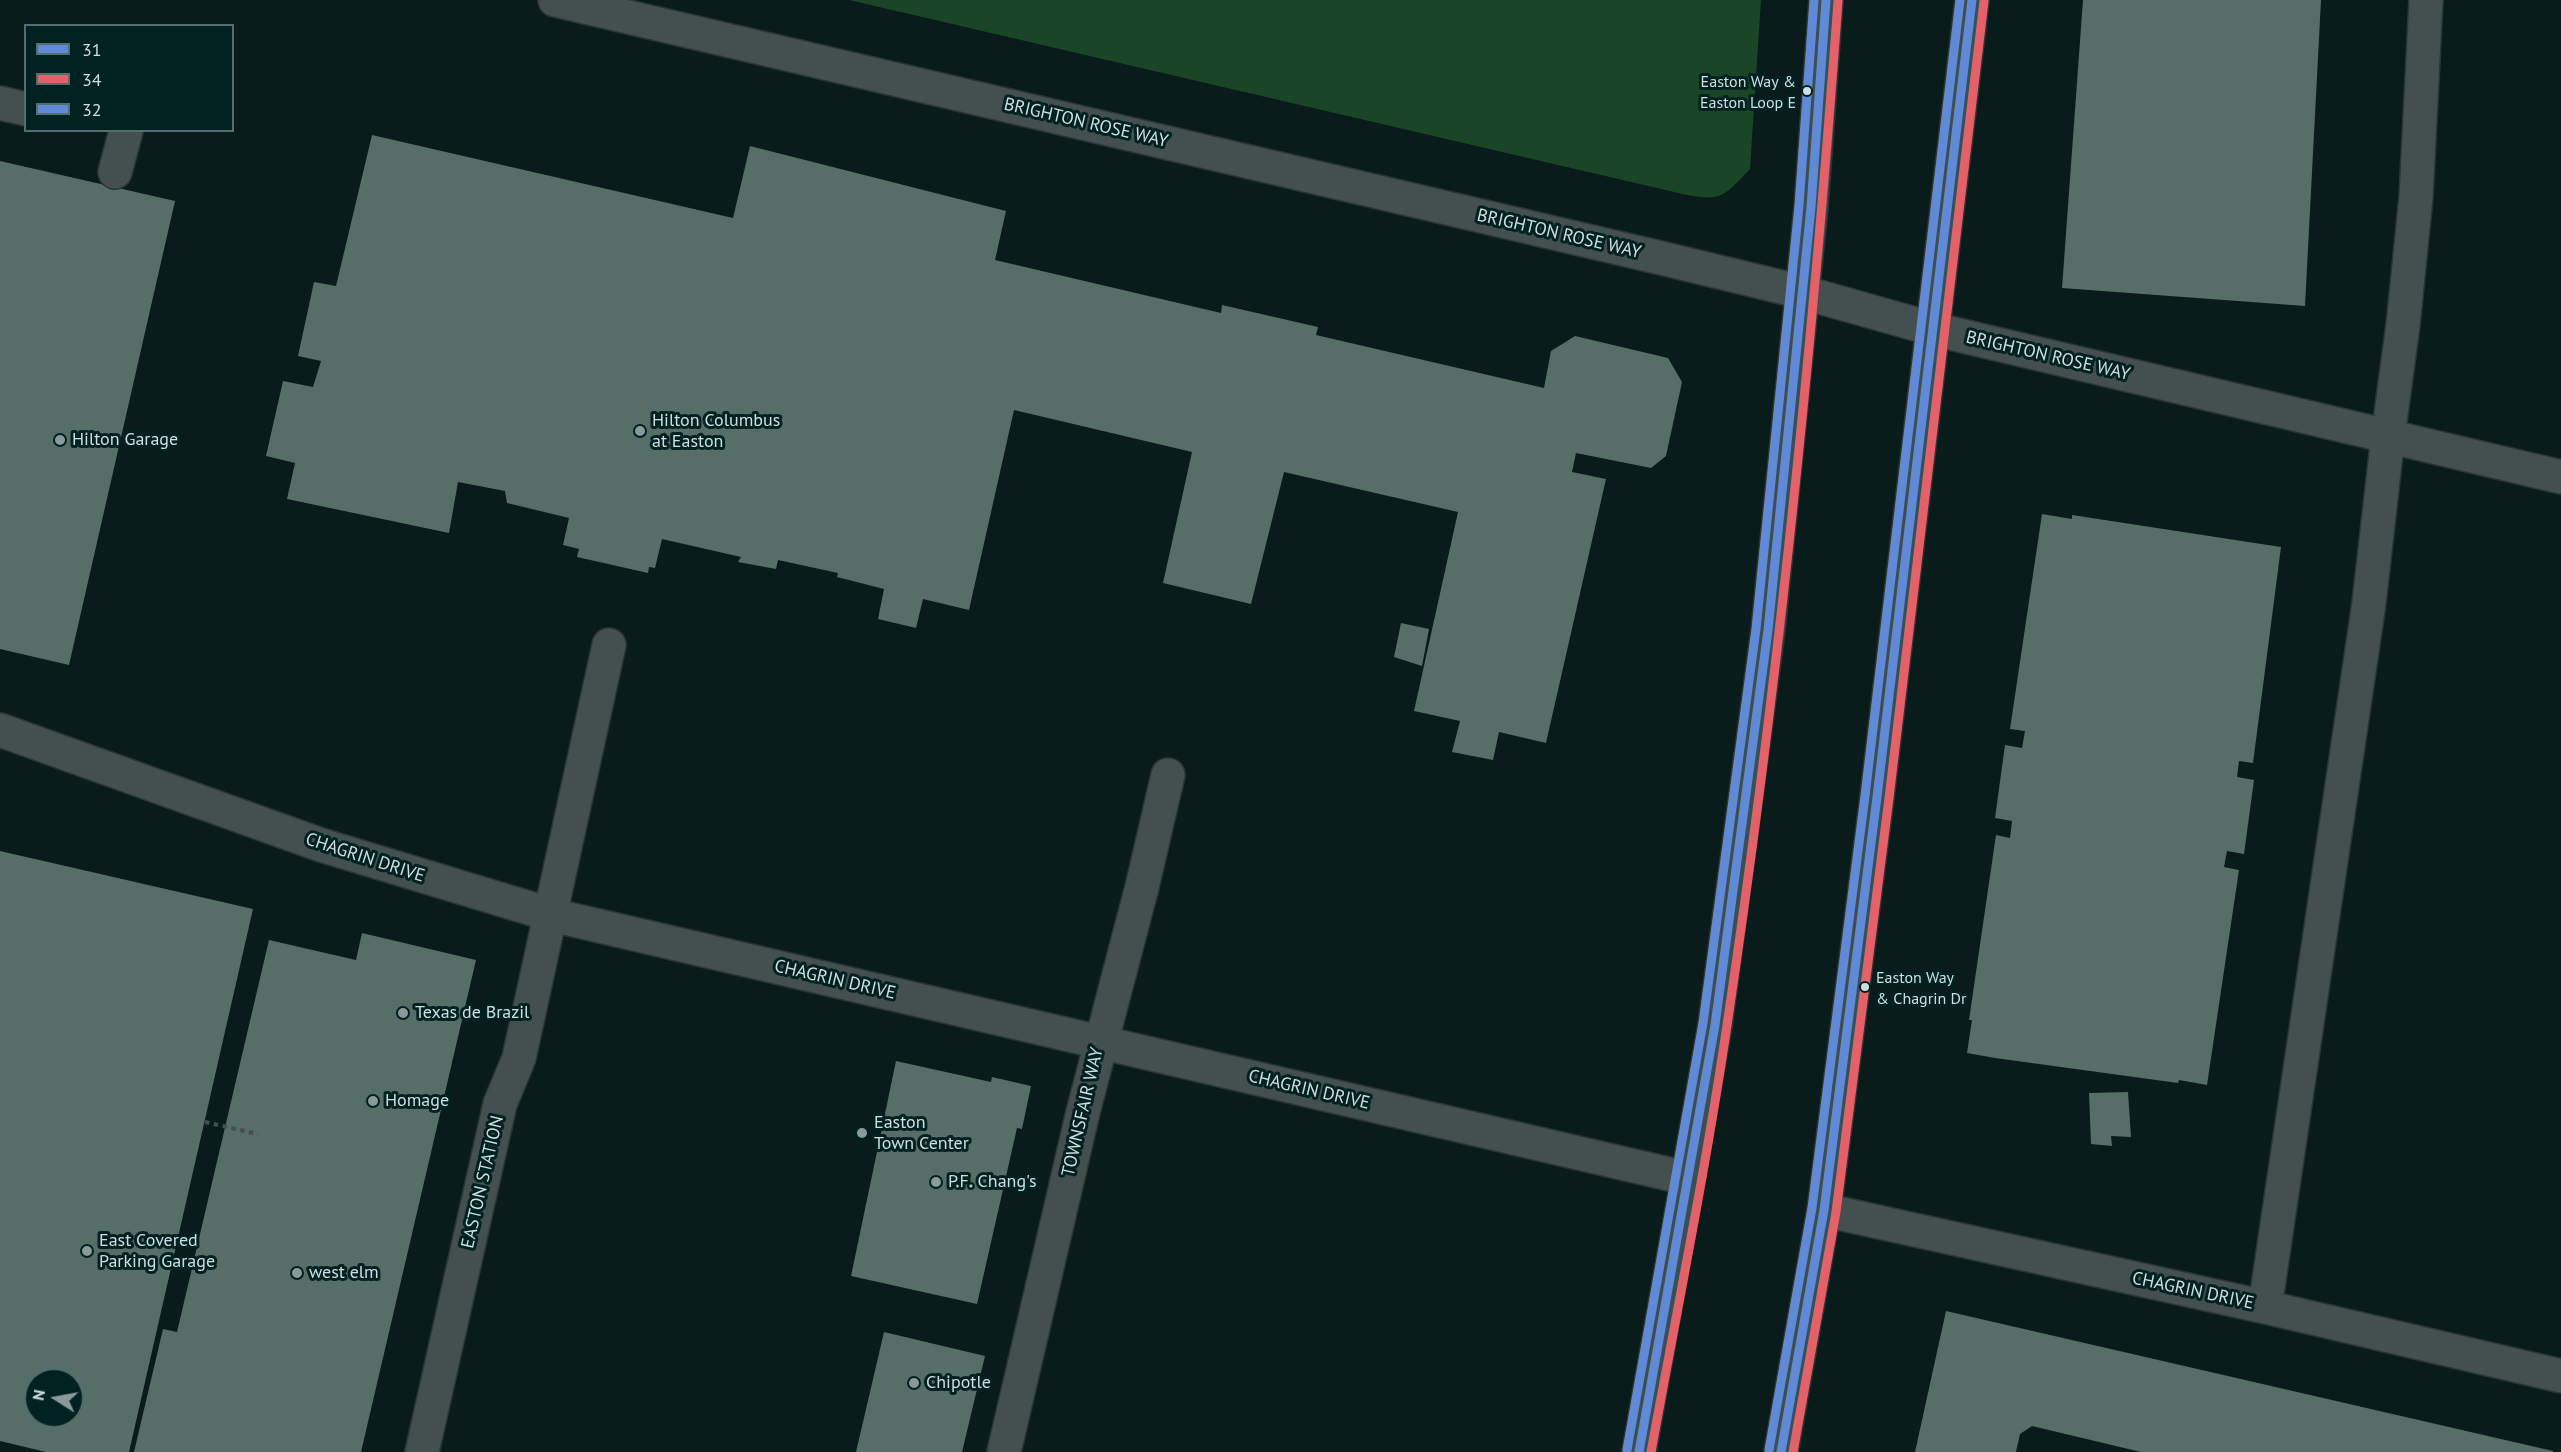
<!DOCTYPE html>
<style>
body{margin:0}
#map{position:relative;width:2561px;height:1452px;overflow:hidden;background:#091b1a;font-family:"PT Sans",sans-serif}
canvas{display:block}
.legend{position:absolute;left:24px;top:24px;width:210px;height:108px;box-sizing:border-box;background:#022221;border:2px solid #536e6d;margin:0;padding:8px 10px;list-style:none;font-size:18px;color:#cddfde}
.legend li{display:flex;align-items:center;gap:12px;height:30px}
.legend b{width:30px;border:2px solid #536e6d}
.north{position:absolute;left:24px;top:1368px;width:60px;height:60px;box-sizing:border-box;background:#022221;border:2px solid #536e6d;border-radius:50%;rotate:281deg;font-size:16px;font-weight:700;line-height:24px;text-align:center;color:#cddfde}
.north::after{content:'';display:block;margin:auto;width:21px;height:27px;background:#889a99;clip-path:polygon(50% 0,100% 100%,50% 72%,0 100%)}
</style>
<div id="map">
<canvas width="2561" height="1452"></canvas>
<ul class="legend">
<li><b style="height:8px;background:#6089d6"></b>31</li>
<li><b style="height:8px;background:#e36168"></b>34</li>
<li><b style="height:8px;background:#6089d6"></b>32</li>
</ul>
<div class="north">N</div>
</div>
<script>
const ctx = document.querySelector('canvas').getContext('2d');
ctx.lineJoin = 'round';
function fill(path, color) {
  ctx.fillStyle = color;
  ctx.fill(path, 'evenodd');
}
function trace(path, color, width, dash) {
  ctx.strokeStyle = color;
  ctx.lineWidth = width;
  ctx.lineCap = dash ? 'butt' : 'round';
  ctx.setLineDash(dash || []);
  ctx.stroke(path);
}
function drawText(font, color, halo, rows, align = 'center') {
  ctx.font = font + ' "PT Sans",sans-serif';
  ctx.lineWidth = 6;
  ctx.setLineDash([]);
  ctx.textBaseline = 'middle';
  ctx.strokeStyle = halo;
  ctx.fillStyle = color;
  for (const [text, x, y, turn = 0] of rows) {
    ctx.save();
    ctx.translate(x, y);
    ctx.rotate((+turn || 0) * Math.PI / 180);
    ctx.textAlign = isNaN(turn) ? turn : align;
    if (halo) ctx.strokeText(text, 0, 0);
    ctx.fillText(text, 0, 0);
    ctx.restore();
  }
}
const green = new Path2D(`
 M 849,0 L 1761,0 L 1750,169 C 1726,194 1723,202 1687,195 Z`);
const building = new Path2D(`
 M 2083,0 L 2321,0 L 2305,306 L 2062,288 Z
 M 372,135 L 733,218 L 750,146 L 1006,211 L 995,260 L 1221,313 L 1222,305 L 1318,327 L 1316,335 L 1544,388 L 1551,351 L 1575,336 L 1668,358 L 1682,382 L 1666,456 L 1651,468 L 1576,453 L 1572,472 L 1606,479 L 1546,743 L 1499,732 L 1493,760 L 1452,752 L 1460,721 L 1414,711 L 1458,512 L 1284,472 L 1251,604 L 1163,583 L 1192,452 L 1014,410 L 969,610 L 923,599 L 916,628 L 878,619 L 884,589 L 837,577 L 838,573 L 778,560 L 776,569 L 738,562 L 741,557 L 662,539 L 655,568 L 649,567 L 648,573 L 577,557 L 579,549 L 563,545 L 569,518 L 507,503 L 505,491 L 458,482 L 449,533 L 287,499 L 295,463 L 266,456 L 283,381 L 313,387 L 321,361 L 298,356 L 314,282 L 336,286 Z
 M 0,161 L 175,201 L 69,665 L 0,649 Z
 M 2042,514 L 2072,519 L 2072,515 L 2281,547 L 2253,763 L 2239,761 L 2237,777 L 2254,780 L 2244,854 L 2227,851 L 2224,867 L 2239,870 L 2207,1085 L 2179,1080 L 2178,1083 L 1995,1058 L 1967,1053 L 1972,1020 L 1969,1020 L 1996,835 L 2010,838 L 2012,821 L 1995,818 L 2005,745 L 2022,748 L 2025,731 L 2010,729 Z
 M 1401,623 L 1429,629 L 1422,666 L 1394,657 Z
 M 0,851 L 253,909 L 129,1452 L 46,1452 L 0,1441 ZM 36,1380 L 72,1380 L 72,1416 L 36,1416 Z
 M 362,933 L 476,960 L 361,1452 L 134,1452 L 163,1329 L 177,1332 L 269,940 L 356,960 Z
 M 896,1061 L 991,1082 L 992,1077 L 1031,1086 L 1022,1129 L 1017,1128 L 977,1304 L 851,1276 Z
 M 2128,1092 L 2131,1137 L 2111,1136 L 2112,1146 L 2091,1144 L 2089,1093 Z
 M 1946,1311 L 2553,1451 L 2553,1452 L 2141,1452 L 2032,1426 L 2020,1434 L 2016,1452 L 1915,1452 Z
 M 884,1332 L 985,1356 L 962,1452 L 856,1452 Z`);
const path = new Path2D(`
 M 205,1122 L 258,1134`);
const minor = new Path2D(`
 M 555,0 L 1661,258 L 1802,292 L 1933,329 L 2561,477
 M 0,103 L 26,109
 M 115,172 L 126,131
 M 0,730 L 321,845 L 552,915 L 1686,1178
 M 1824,1210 L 2265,1307 L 2561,1376
 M 2265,1307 L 2369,603 L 2388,436 L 2403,325 L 2416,197 L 2426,0
 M 422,1452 L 500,1104 L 519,1058 L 609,645
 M 1004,1452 L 1083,1112 L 1142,887 L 1168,775`);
const major = new Path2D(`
 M 1639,1452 L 1715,1025 L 1768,630 L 1811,207 L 1826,0
 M 1781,1452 L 1824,1210 L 1877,797 L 1972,0`);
const bus1 = new Path2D(`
 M 1639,1452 L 1715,1025 L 1768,630 L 1811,207 L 1826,0
 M 1781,1452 L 1824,1210 L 1877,797 L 1972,0`);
const bus2 = new Path2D(`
 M 1651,1452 C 1677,1310 1706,1168 1727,1025 C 1778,685 1813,343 1838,1
 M 1793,1452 L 1836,1212 L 1889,798 L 1984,1`);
const bus3 = new Path2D(`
 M 1627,1450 L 1703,1023 L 1756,629 L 1799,206 L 1814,0
 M 1769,1450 L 1812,1208 L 1865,796 L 1960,0`);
const markers = [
 [1807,91,5,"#cddfde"],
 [640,431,6,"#889a99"],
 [60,440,6,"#889a99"],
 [1865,987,5,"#cddfde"],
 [403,1013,6,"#889a99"],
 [373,1101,6,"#889a99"],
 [862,1133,6,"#889a99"],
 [936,1182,6,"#889a99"],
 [87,1251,6,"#889a99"],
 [297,1273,6,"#889a99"],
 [914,1383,6,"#889a99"]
];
const busNames = [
 ["Easton Way &",1796,82],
 ["Easton Loop E",1796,103],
 ["Easton Way",1876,978,"left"],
 ["& Chagrin Dr",1876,999,"left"]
];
const streetNames = [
 ["BRIGHTON ROSE WAY",1086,123,13],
 ["BRIGHTON ROSE WAY",1559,234,13],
 ["BRIGHTON ROSE WAY",2048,356,13],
 ["CHAGRIN DRIVE",365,858,18],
 ["CHAGRIN DRIVE",835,980,13],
 ["CHAGRIN DRIVE",1309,1090,13],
 ["TOWNSFAIR WAY",1083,1112,-77],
 ["EASTON STATION",483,1182,-77],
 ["CHAGRIN DRIVE",2193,1291,12]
];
const poiNames = [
 ["Hilton Columbus",652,421],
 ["at Easton",652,442],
 ["Hilton Garage",72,440],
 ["Texas de Brazil",415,1013],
 ["Homage",385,1101],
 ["Easton",874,1123],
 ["Town Center",874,1144],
 ["P.F. Chang's",948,1182],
 ["East Covered",99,1241],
 ["Parking Garage",99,1262],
 ["west elm",309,1273],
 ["Chipotle",926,1383]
];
fill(green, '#1a4526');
fill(building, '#576d68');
trace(minor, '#2a3535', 36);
trace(major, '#2a3535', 36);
trace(path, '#434e4e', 4, [4.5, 4.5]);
trace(minor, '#43504f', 33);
trace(major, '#3d4e50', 33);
trace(bus1, '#6089d6', 9);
trace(bus2, '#e36168', 9);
trace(bus3, '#6089d6', 9);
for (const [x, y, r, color] of markers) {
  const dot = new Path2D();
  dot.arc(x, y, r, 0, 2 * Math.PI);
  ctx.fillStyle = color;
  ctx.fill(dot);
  trace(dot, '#022221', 2);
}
drawText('16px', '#cddfde', '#022221', busNames, 'right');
drawText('18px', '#cddfde', '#022221', streetNames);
drawText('18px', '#cddfde', '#022221', poiNames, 'left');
</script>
